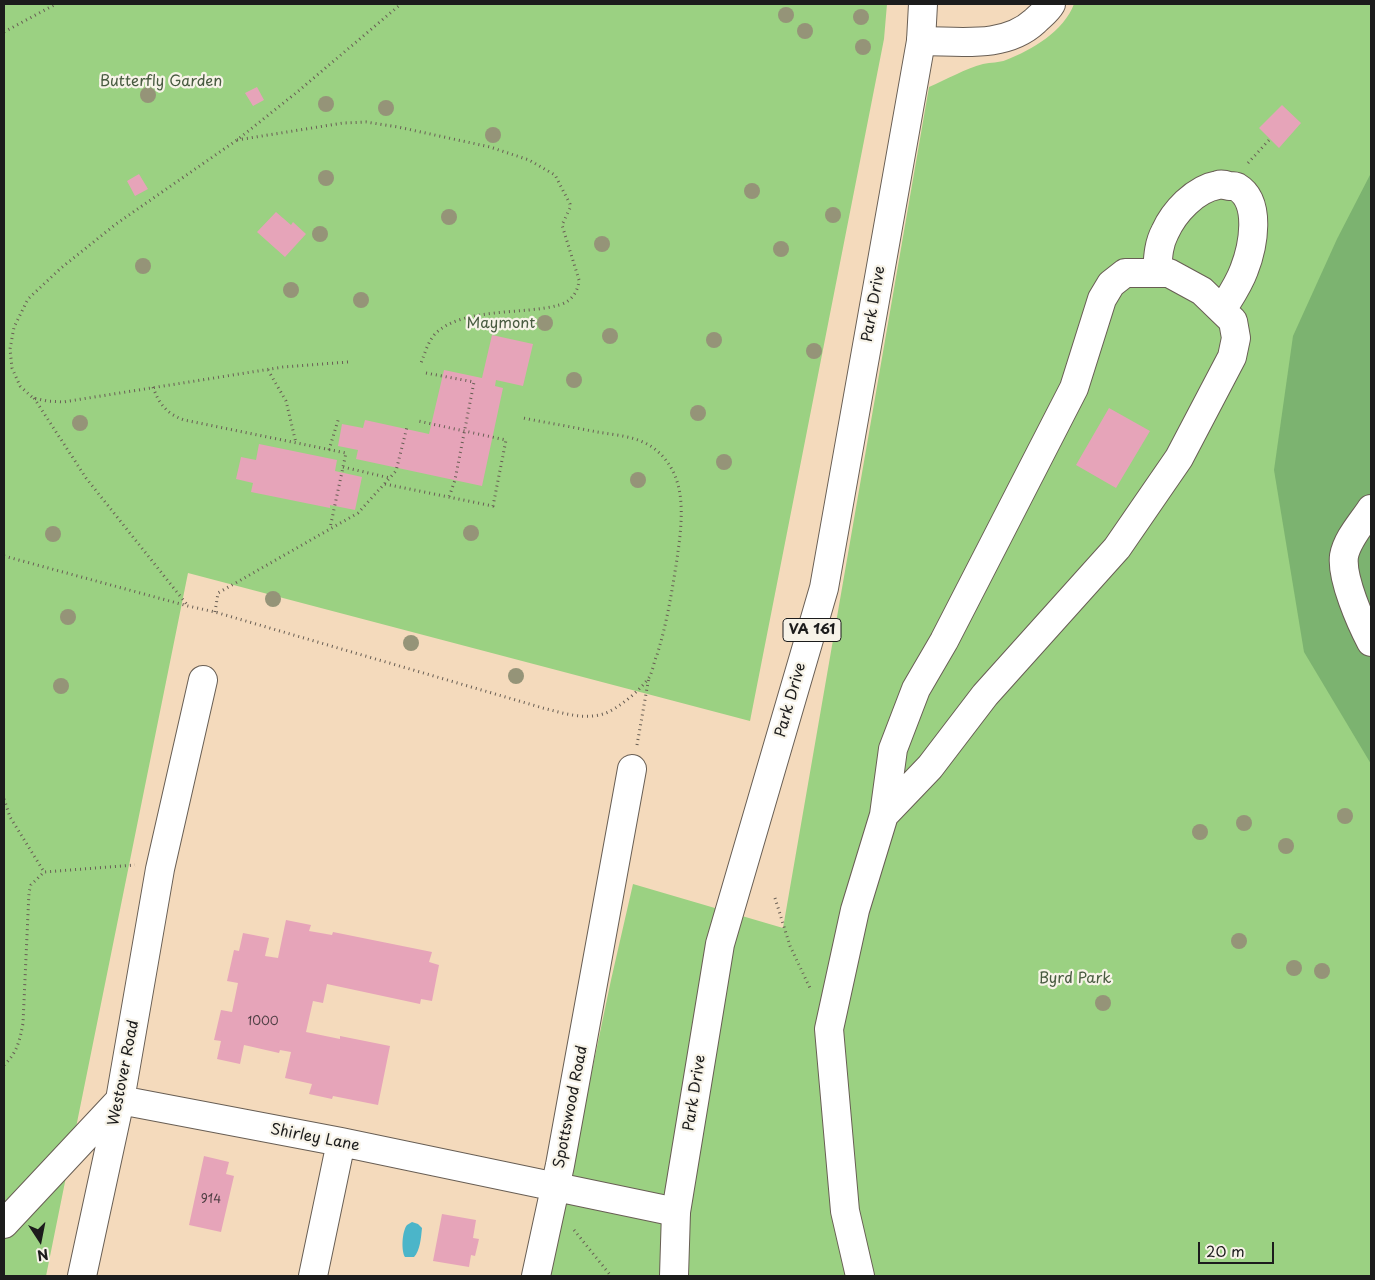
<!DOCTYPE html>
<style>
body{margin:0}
#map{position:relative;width:1375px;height:1280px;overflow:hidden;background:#f4dabc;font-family:"Playpen Sans",sans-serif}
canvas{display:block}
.frame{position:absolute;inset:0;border:5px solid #1c1c1c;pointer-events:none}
.north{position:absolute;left:15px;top:1215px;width:50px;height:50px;-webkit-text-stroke:4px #f7f3e8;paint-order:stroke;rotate:169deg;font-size:14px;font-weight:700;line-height:20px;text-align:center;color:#1c1c1c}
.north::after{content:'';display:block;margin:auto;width:18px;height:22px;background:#1c1c1c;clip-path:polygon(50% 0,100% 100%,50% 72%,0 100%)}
.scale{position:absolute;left:1198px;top:1242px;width:76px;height:22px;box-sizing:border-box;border:2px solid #1c1c1c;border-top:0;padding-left:6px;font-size:15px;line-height:18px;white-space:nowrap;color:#1c1c1c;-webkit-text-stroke:4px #f7f3e8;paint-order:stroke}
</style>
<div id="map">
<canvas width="1375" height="1280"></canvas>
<div class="frame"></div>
<div class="north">N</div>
<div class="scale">20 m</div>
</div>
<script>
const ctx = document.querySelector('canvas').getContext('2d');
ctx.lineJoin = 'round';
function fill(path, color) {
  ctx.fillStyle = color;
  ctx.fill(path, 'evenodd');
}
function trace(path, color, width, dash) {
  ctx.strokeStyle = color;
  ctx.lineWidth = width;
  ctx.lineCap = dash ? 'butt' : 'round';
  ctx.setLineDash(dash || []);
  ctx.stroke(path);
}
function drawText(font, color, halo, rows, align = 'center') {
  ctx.font = font + ' "Playpen Sans",sans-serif';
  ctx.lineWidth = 4.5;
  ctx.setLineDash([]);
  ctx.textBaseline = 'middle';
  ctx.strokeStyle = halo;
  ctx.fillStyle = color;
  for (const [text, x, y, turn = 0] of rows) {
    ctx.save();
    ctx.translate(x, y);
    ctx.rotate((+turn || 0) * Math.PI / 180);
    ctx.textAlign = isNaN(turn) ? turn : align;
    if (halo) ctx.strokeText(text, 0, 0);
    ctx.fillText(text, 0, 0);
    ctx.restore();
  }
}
const green = new Path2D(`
 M 4,4 L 887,4 L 884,39 L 750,721 L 188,573 L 46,1276 L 4,1276 Z
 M 1074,4 L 1371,4 L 1371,1276 L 549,1276 L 611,980 L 633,884 L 783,928 L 929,87 C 947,79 965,69 983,64 C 991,62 999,63 1006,60 C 1032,50 1064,31 1074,4 Z`);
const forest = new Path2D(`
 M 1371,173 L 1371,764 L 1304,652 L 1274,470 L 1293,336 L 1337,239 Z`);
const water = new Path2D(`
 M 412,1222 L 418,1224 L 422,1228 C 421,1238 420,1251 414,1257 L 405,1257 C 401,1251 402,1231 407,1225 Z`);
const building = new Path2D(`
 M 257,87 L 264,100 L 253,106 L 245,93 Z
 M 1282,105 L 1301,123 L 1279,148 L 1259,128 Z
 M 139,174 L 148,189 L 135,196 L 127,181 Z
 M 276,212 L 291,225 L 293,222 L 306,234 L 285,257 L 257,232 Z
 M 492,335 L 533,344 L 523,386 L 496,380 L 495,386 L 503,388 L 482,486 L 356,459 L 358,450 L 338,446 L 342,424 L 363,428 L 365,420 L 429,434 L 444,370 L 482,378 Z
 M 1109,408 L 1150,431 L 1116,488 L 1076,465 Z
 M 259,444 L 337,460 L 335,471 L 362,477 L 355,510 L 330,505 L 330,508 L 251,492 L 253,483 L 236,479 L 241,457 L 256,460 Z
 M 286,920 L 311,925 L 309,931 L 332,935 L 333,932 L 432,952 L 429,962 L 439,965 L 432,1001 L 421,999 L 420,1004 L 327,984 L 323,1003 L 313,1001 L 306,1032 L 340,1039 L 340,1036 L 390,1046 L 378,1105 L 333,1096 L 332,1099 L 309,1094 L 312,1084 L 285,1078 L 291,1052 L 280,1050 L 279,1053 L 244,1045 L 240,1064 L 217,1059 L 221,1041 L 214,1040 L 221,1010 L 232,1012 L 238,983 L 227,981 L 234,950 L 239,951 L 243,933 L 269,938 L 265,956 L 278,958 Z
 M 204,1156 L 229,1162 L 226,1174 L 234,1176 L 221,1232 L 189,1225 Z
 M 442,1214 L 476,1220 L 473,1238 L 479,1239 L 475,1256 L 471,1255 L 469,1267 L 433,1261 Z`);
const path = new Path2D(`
 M 4,32 L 56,4
 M 237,140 L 343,123 L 366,122 L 398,127 L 490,147 L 529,160 L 555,175 L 570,204 L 570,208 L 562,225 L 579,280 C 578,292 571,302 559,305 C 525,315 463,307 436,333 C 428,341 425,353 421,363
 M 1248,163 L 1270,139
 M 348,362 L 283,367 L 63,402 L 47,401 L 33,398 L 20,386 L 12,368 L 10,349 L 14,327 L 28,299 L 61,268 L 116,224 L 237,140 L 296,93 L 401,4
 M 268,370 L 286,401 L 296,443
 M 426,373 L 474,382 L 455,480 L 449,497
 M 153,387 C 159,404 167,414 184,420 L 346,453 L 330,528
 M 34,398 L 86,478 L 188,606
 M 329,450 L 339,417
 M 343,467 L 390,478
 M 385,484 L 493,506 L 506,440 L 418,421
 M 4,556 L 188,606 L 215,612 L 543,708 C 563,713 583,720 603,714 C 617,710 642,689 650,676 C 653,670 654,661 657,655 C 667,623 672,591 677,559 C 680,538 683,515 680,494 C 677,475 668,458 652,447 C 636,436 615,435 597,432 C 573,427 548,423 523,418
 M 215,612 L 218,593 L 358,513 L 396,471 L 407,427
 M 637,745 L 649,677
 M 4,799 L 10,817 L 44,872
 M 775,898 L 790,946 L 810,988
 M 4,1065 C 17,1053 20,1040 23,1023 L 29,892 L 31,885 L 44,872 L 135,865
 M 574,1230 L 611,1276`);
const minor = new Path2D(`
 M 921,41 C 960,41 1005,49 1035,21 C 1041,15 1047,11 1051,4
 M 1157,273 C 1158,259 1158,245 1165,232 C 1174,212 1195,189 1218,185 C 1221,184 1226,185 1229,186 C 1231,186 1235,186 1237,187 C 1262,202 1253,247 1244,270 C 1239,284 1230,297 1222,310
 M 1371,509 C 1362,523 1347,539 1344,556 C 1341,578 1361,623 1371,642
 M 120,1100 L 341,1142 L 676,1212
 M 4,1224 L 120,1100
 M 82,1276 L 120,1100 L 160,869 L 203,680
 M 313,1276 L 341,1142
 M 536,1276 L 560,1165 L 632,769
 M 860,1276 L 845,1211 L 829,1029 L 855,910 L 884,815 L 893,749 L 916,689 L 944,641 L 1074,388 L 1102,299 L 1111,284 L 1125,273 L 1169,273 L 1202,291 L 1233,321 L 1236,338 L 1232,357 L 1179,458 L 1117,548 L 985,695 L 930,767 L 884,815`);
const major = new Path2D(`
 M 674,1276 L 676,1212 L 720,944 L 824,588 L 921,41 L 923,4`);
const trees = [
 [786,15],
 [861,17],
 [805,31],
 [863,47],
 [148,95],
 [326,104],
 [386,108],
 [493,135],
 [326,178],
 [752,191],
 [833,215],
 [449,217],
 [320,234],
 [602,244],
 [781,249],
 [143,266],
 [291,290],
 [361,300],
 [545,323],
 [610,336],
 [714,340],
 [814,351],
 [574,380],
 [698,413],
 [80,423],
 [724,462],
 [638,480],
 [471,533],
 [53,534],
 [273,599],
 [68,617],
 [411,643],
 [516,676],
 [61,686],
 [1345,816],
 [1244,823],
 [1200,832],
 [1286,846],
 [1239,941],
 [1294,968],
 [1322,971],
 [1103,1003]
];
const numberNames = [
 ["1000",263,1022],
 ["914",211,1200]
];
const shields = [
 [812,630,58]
];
const shieldNames = [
 ["VA 161",812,630]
];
const parkNames = [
 ["Butterfly Garden",161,82],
 ["Maymont",501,324],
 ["Byrd Park",1075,979]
];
const streetNames = [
 ["Park Drive",874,304,-80],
 ["Park Drive",791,700,-74],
 ["Westover Road",124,1073,-79],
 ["Park Drive",695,1093,-81],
 ["Spottswood Road",571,1107,-79],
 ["Shirley Lane",315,1138,11]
];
fill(green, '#9bd182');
fill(forest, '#7cb370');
fill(water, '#4bb5c9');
fill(building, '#e6a4b9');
trace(minor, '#685e54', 30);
trace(major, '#685e54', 30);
trace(path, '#685e54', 3, [1, 4]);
trace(minor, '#fff', 28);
trace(major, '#fff', 28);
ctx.fillStyle = '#959478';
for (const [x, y] of trees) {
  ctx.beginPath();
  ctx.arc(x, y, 8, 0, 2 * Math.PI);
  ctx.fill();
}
drawText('12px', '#4e3e43', null, numberNames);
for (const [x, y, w] of shields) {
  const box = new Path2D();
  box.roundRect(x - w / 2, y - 11.5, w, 23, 4);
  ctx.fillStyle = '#f7f3e8';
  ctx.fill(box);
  trace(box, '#1c1c1c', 1);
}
drawText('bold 14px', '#1c1c1c', null, shieldNames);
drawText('15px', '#485b40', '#f7f3e8', parkNames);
drawText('15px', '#1c1c1c', '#f7f3e8', streetNames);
</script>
